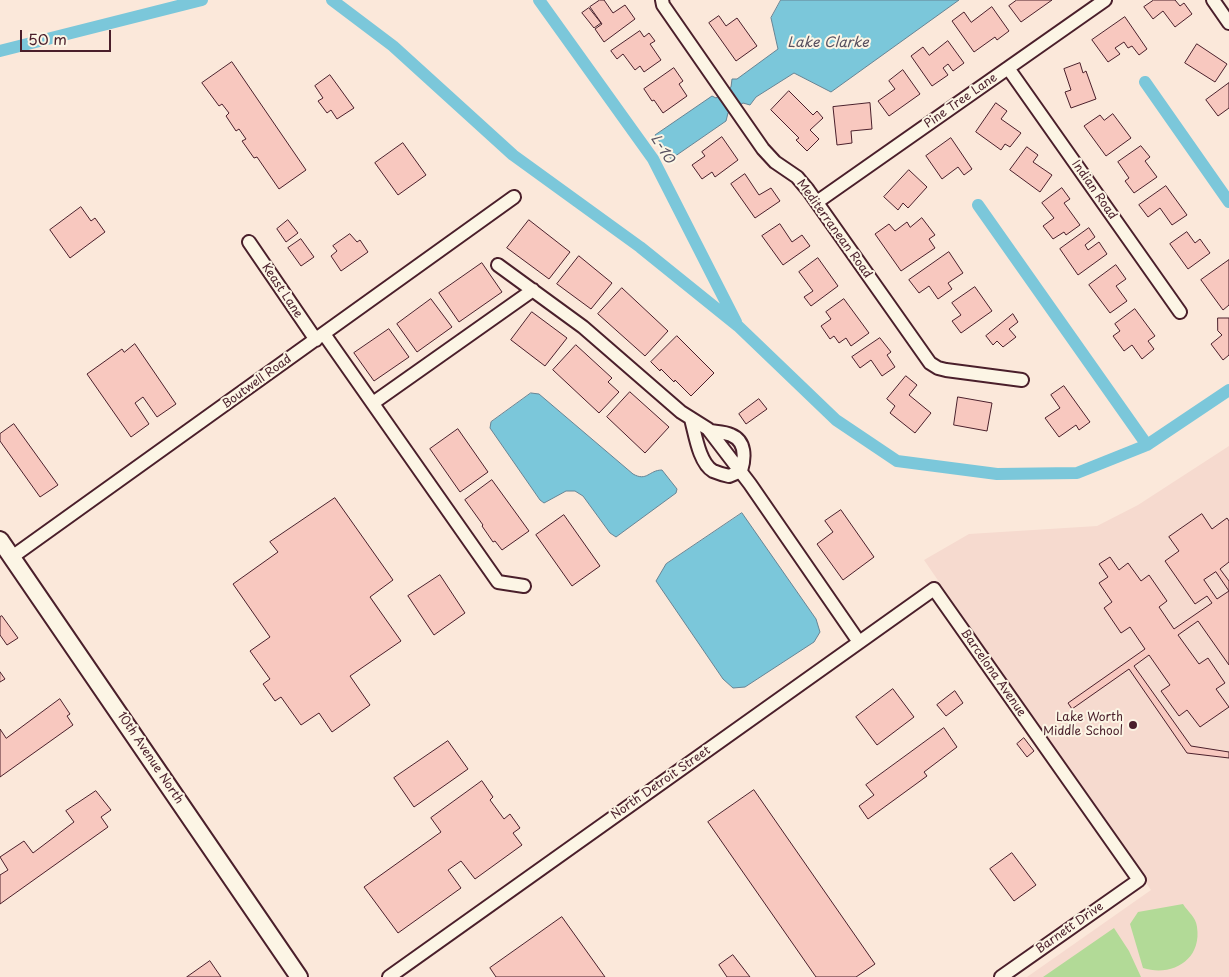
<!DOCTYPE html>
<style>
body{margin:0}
#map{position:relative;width:1229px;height:977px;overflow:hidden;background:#fbe8da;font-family:"Playpen Sans",sans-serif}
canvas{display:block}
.scale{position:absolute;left:20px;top:30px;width:91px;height:22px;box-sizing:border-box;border:2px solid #4a1f2b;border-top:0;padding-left:6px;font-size:15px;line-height:18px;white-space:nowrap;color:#4a1f2b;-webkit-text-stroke:4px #fcf5e5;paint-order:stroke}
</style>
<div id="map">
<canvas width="1229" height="977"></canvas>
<div class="scale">50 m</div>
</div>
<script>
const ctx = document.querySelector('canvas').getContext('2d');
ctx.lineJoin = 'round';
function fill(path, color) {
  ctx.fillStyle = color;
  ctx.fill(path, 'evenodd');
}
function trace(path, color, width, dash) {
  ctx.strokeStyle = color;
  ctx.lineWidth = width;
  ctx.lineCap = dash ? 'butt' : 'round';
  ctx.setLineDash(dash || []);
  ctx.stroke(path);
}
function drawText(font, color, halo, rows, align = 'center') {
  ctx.font = font + ' "Playpen Sans",sans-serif';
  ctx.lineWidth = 4;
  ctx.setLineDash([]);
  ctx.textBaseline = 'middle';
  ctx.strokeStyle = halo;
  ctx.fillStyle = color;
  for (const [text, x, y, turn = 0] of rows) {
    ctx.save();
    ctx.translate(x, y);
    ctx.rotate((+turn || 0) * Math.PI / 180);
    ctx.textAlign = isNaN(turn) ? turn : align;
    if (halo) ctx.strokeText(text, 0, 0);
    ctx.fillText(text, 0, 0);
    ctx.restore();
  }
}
const built = new Path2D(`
 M 1229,446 L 1229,977 L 1027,977 L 1151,890 L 924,560 L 969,534 L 1097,526 L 1138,505 Z`);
const green = new Path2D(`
 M 1183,904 C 1188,912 1196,917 1197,927 C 1202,960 1172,977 1143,968 L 1130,924 L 1138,912 Z
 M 1114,928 L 1129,951 L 1141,977 L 1043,977 Z`);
const water = new Path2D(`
 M 781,0 L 959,0 L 831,92 L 794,73 L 756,97 L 750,105 L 743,103 L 728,113 L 726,121 L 671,159 L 655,135 L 712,96 L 716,98 L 731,87 L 732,79 L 737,79 L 778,49 L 771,18 Z
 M 531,393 L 539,394 L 633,474 C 647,482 649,470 662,470 L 677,489 L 676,493 L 616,537 L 610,533 L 583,496 L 575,491 L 566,491 L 544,503 L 540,500 L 490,428 L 491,422 Z
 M 742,513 L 816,619 L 820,632 L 814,642 L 745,687 L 733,688 L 723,679 L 656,581 L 666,564 Z`);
const canal = new Path2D(`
 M 332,0 L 393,46 L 513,155 L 640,247 L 738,326 L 836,420 L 897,461 L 997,474 L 1077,473 L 1147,445 L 1229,390
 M 539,0 L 653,159 L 736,322
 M 0,51 L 202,0
 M 1145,82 L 1229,202
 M 978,205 L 1147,445`);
const building = new Path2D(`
 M 600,0 L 604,0 L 613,13 L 625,5 L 635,19 L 604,42 L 595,29 L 602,24 L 590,7 Z
 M 1017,0 L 1052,0 L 1021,22 L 1009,6 Z
 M 1154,0 L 1175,0 L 1180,6 L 1184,3 L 1192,14 L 1175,27 L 1163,11 L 1153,19 L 1144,7 Z
 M 992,7 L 1009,31 L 997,40 L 995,37 L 974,52 L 952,21 L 964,12 L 971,22 Z
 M 589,8 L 601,23 L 594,28 L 582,13 Z
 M 719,16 L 726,26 L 737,18 L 757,46 L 736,61 L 709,23 Z
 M 1125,17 L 1147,49 L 1139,55 L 1132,46 L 1128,48 L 1124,42 L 1115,48 L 1120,54 L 1108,62 L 1092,40 Z
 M 640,31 L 644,37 L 649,33 L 655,41 L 650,44 L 661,60 L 644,72 L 640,66 L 635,70 L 623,54 L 617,59 L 611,51 Z
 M 948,41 L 964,63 L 953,71 L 948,64 L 943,68 L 948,75 L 932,86 L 911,56 L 923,47 L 929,55 Z
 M 1197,44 L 1227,64 L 1215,82 L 1185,63 Z
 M 232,62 L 306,170 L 279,189 L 257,157 L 254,158 L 242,141 L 246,139 L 239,129 L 236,131 L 226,116 L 229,113 L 222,104 L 219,106 L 202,83 Z
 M 1080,63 L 1083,73 L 1086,71 L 1096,99 L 1071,108 L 1065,92 L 1071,90 L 1064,69 Z
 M 674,68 L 683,81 L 679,84 L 687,96 L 663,113 L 654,100 L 652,101 L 644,89 Z
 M 903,70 L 920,94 L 889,116 L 878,101 L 895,89 L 889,81 Z
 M 330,75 L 354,108 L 337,119 L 331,110 L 327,113 L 318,101 L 323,98 L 315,86 Z
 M 1229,83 L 1229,108 L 1218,116 L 1206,100 Z
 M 789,91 L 813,115 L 817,111 L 823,118 L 810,130 L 819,139 L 807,151 L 796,140 L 799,138 L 771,110 Z
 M 870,103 L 872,129 L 851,131 L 852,143 L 837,145 L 833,107 Z
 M 996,103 L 1007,111 L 1001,119 L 1021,133 L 1010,147 L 1005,144 L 1001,150 L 976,132 Z
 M 1113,114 L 1131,138 L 1106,156 L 1084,126 L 1100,115 L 1104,120 Z
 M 722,137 L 738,160 L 715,177 L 712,172 L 702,179 L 692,165 L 705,156 L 702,152 Z
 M 951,138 L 972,169 L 964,175 L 958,167 L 942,179 L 926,156 Z
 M 403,143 L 426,175 L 398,195 L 375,163 Z
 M 1141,146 L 1150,157 L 1145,161 L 1157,177 L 1134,193 L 1125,181 L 1129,178 L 1118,162 Z
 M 1027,147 L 1038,155 L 1033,162 L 1052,175 L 1040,192 L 1010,170 Z
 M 909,170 L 927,187 L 908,208 L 903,203 L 898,210 L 884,197 Z
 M 745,174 L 759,195 L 771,188 L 780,201 L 755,218 L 731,184 Z
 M 1166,186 L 1187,215 L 1172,225 L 1160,208 L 1148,217 L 1139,205 Z
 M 1062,188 L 1070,199 L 1064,203 L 1080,225 L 1066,235 L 1064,232 L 1053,239 L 1043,226 L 1054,218 L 1042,203 Z
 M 81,207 L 91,221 L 95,218 L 105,232 L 70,258 L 50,230 Z
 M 922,218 L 935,235 L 929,239 L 935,248 L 901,271 L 875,234 L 889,224 L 895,231 L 907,222 L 910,227 Z
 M 288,220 L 298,233 L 286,242 L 277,229 Z
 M 529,220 L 570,252 L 549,279 L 507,248 Z
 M 780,224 L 792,242 L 802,235 L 810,246 L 783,265 L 762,236 Z
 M 1089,228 L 1095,237 L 1085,245 L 1088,250 L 1099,242 L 1107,254 L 1078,275 L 1060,249 Z
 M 1187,232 L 1195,243 L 1200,239 L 1210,253 L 1188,269 L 1170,244 Z
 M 350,234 L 357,242 L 360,240 L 368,252 L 341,271 L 331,256 L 337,251 L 333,246 Z
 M 301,239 L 314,257 L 301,266 L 288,248 Z
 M 949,252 L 963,273 L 948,283 L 952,289 L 938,299 L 929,286 L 919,293 L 909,280 Z
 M 579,256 L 612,283 L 591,309 L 557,284 Z
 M 818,258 L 838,286 L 811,306 L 804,297 L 813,291 L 799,272 Z
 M 1229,260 L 1229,305 L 1223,310 L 1201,280 Z
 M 482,263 L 502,292 L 459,322 L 439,293 Z
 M 1116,265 L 1126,279 L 1116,286 L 1127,301 L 1110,313 L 1089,285 Z
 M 975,287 L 992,311 L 961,333 L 952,321 L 961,315 L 952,303 Z
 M 622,288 L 668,331 L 645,356 L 598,314 Z
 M 431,299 L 452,327 L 417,352 L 397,324 Z
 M 844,299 L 869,333 L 851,346 L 846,338 L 839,343 L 834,336 L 830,339 L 821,326 L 831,319 L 826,312 Z
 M 1135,309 L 1155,336 L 1148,341 L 1154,349 L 1142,359 L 1132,345 L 1124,351 L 1113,336 L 1120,331 L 1115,324 Z
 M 532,312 L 567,338 L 545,366 L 511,340 Z
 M 1013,314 L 1018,322 L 1009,329 L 1016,337 L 1003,347 L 997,341 L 993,345 L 986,336 Z
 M 1218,318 L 1229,318 L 1229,355 L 1223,360 L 1211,344 L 1222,335 L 1218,331 Z
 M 389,329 L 409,357 L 374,381 L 354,353 Z
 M 677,336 L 714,373 L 691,396 L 675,380 L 674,382 L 661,369 L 660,371 L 651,362 Z
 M 880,338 L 891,352 L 887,355 L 895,367 L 882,376 L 871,360 L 860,368 L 852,357 Z
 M 135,344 L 176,404 L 157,417 L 143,397 L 135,403 L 149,424 L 131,437 L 87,374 L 122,349 L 124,352 Z
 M 576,345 L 612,378 L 608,382 L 619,392 L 599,413 L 553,370 Z
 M 906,376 L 917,385 L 909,395 L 931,413 L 915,433 L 890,413 L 895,406 L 887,399 Z
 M 1064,386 L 1090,422 L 1079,430 L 1076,425 L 1059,437 L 1045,418 L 1060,408 L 1051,395 Z
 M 630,392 L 669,427 L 645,453 L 607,417 Z
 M 958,397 L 992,403 L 987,431 L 954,425 Z
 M 759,399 L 767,409 L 746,424 L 739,414 Z
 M 14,424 L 58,485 L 40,497 L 0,441 L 0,434 Z
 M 458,429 L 488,472 L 460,492 L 430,449 Z
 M 492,480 L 529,531 L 502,550 L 495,541 L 493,542 L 482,526 L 483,525 L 465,500 Z
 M 335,498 L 393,580 L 370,597 L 401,641 L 350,676 L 370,705 L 332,732 L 319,713 L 301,725 L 281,697 L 275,701 L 263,684 L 270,679 L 250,651 L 270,637 L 233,584 L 278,552 L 270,542 Z
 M 841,510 L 874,557 L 843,580 L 817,544 L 833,532 L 825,521 Z
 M 1202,514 L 1212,529 L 1227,518 L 1229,521 L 1229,562 L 1220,569 L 1229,581 L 1229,665 L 1198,621 L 1178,635 L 1199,664 L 1208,658 L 1225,683 L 1216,689 L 1229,707 L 1200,727 L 1187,710 L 1179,716 L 1161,691 L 1170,685 L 1149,655 L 1134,666 L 1191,746 L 1229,752 L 1229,758 L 1187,753 L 1129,669 L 1072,709 L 1068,703 L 1145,649 L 1130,627 L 1121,633 L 1104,608 L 1112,602 L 1099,583 L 1108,577 L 1099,564 L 1110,557 L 1119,570 L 1128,563 L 1141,581 L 1149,575 L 1167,601 L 1159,607 L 1174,629 L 1212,603 L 1207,596 L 1195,604 L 1165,561 L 1179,551 L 1169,537 ZM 1216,572 L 1229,591 L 1217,599 L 1204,580 Z
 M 564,515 L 600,566 L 572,586 L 536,535 Z
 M 440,575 L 465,613 L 434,635 L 408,596 Z
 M 2,616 L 18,638 L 7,645 L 0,635 L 0,617 Z
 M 0,672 L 5,679 L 0,682 Z
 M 893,689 L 914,717 L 877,745 L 856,717 Z
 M 955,691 L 963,703 L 946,716 L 937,705 Z
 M 60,699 L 70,714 L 67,716 L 73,725 L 0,777 L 0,729 L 6,738 Z
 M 944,728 L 957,747 L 924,772 L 927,776 L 868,819 L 859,806 L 874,795 L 866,785 Z
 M 1024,738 L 1034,751 L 1027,757 L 1017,744 Z
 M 448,741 L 468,769 L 414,807 L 394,778 Z
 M 482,781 L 493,797 L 490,800 L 504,819 L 510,814 L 520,828 L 513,833 L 522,845 L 475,879 L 461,861 L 448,870 L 461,888 L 398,933 L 364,887 L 441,832 L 431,818 Z
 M 754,790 L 875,964 L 856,977 L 816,977 L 708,822 Z
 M 96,791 L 111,810 L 101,817 L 108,827 L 0,904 L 0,875 L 8,870 L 0,857 L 24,841 L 33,853 L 74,822 L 66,811 Z
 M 1012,853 L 1036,885 L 1014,901 L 990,869 Z
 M 562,917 L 605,977 L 496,977 L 490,968 Z
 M 733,955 L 750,977 L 727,977 L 719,965 Z
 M 210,961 L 221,977 L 187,977 Z`);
const minor = new Path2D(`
 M 662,0 L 663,5 L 763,149 L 775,162 L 797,177 L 808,190 L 930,363 L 938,368 L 946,370 L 1022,380
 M 1213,0 L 1229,23
 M 1008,68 L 1180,312
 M 817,202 L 1105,0
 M 249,242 L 316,340
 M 498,265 L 583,327 L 681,412 L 708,429 L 750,484 L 859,642
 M 324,334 L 498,582 L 524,586
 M 373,403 L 533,290
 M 691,419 C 695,433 699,463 713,471 C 718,473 724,475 729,476 L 741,471 C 745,458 746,441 731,435 C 725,432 716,432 710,431
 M 12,557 L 514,197
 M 389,977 L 934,589 L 1139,880 L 1001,977`);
const tertiary = new Path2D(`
 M 0,540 L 299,977`);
const markers = [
 [1133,725,5,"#4a1f2b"]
];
const streetNames = [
 ["Pine Tree Lane",961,101,-35],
 ["Indian Road",1094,190,55],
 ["Mediterranean Road",834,229,54],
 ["Keast Lane",282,291,56],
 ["Boutwell Road",257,382,-36],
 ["Barcelona Avenue",993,673,55],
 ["10th Avenue North",150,758,56],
 ["North Detroit Street",661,783,-35],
 ["Barnett Drive",1070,928,-35]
];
const poiNames = [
 ["Lake Worth",1123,718],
 ["Middle School",1123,732]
];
const waterNames = [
 ["Lake Clarke",828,43],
 ["L-10",662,149,58]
];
fill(built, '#f6dacf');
fill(green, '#b2da97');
fill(water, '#7bc7da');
trace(water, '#678494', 1);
trace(canal, '#7bc7da', 12);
fill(building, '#f8c8bf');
trace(building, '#4a1f2b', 1);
trace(minor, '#4a1f2b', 16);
trace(tertiary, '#4a1f2b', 20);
trace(minor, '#fcf5e5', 12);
trace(tertiary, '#fcf5e5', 16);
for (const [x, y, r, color] of markers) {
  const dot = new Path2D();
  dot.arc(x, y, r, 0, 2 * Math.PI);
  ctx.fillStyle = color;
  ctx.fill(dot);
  trace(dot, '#fcf5e5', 2);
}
drawText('12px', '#4a1f2b', '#fcf5e5', streetNames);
drawText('12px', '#4a1f2b', '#fcf5e5', poiNames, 'right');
drawText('italic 14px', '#595160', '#fcf5e5', waterNames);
</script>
